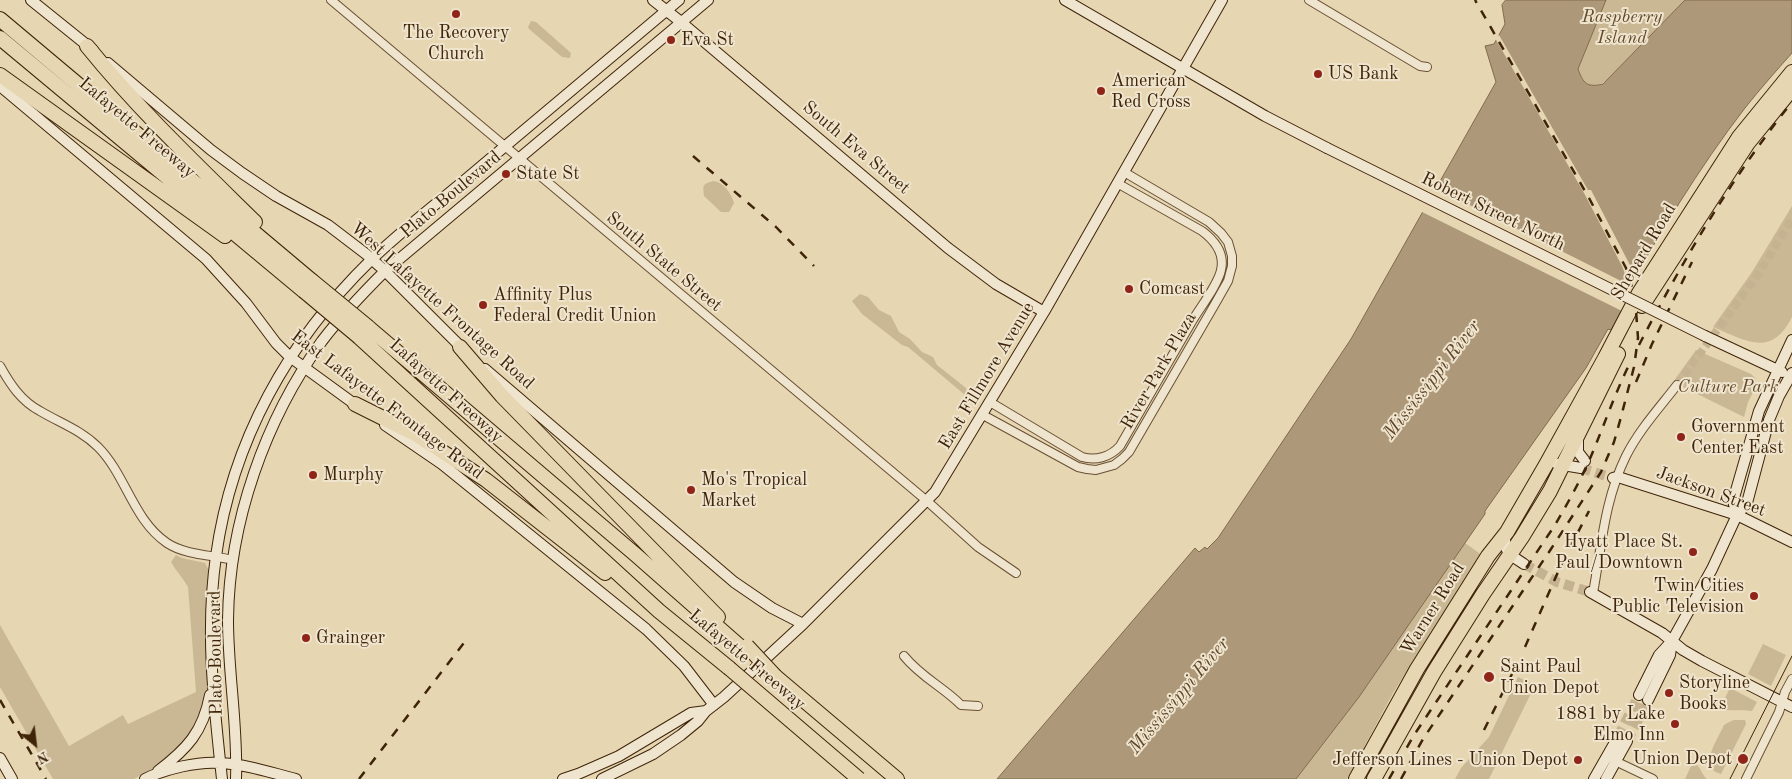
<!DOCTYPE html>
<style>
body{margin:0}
#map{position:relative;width:1792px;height:779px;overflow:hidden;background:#e6d6b2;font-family:"Old Standard TT",serif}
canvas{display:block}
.north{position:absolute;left:10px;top:719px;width:50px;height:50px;-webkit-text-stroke:4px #efe4cd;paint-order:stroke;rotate:151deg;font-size:14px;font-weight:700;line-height:20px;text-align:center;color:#3f2409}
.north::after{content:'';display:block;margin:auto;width:18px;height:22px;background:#3f2409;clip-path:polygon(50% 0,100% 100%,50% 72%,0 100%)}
</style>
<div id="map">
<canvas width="1792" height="779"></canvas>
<div class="north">N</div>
</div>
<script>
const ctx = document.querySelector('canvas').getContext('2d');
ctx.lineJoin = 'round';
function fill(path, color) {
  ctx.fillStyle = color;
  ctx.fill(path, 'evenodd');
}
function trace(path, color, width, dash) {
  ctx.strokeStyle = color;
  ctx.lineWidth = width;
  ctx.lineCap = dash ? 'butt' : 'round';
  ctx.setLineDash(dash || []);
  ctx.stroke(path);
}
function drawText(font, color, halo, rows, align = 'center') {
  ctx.font = font + ' "Old Standard TT",serif';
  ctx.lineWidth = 4;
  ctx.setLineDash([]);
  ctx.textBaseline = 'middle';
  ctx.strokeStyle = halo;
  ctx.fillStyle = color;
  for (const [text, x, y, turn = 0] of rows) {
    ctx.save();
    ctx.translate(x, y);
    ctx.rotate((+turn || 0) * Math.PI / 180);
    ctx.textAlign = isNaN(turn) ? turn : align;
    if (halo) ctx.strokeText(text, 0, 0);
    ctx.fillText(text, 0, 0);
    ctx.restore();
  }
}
const green = new Path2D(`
 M 1606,0 L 1685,0 L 1612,76 C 1596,90 1585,90 1578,69 Z
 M 531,21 L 536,22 L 571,53 L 570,58 L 562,57 L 529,29 L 528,27 Z
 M 713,181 C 724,182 731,193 734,203 L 729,212 L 721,212 L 704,196 C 703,184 702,185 713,181 Z
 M 1792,206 L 1792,317 C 1771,359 1745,340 1713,327 L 1752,272 Z
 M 860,294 L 868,297 L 879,310 L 891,316 L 899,332 L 910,339 L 922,352 L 933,357 L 937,365 L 966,388 L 967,393 L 965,395 L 908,347 L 902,345 L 862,314 L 852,301 Z
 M 1696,350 L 1751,374 L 1755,378 L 1757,385 L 1748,402 L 1744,417 L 1673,382 Z
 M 1465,543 L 1482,555 L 1469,578 L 1452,599 L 1393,693 L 1347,779 L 1296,779 L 1359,697 Z
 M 176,555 L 182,558 L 205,563 L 210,572 L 208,697 L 194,733 L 162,763 L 134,779 L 53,779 L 0,687 L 0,625 L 69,746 L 123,715 L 128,724 L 196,692 L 188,587 C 183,578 176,571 171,562 Z
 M 1763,644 L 1786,655 L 1771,686 L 1748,674 Z
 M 1518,677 L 1535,685 L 1489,779 L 1455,779 L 1461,768 L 1489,737 Z
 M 1730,688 L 1757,702 L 1752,711 C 1742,709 1729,712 1720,708 Z
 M 1734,720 L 1745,720 L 1746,724 L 1721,774 C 1697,768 1718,739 1724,725 L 1729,722 Z
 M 1693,762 C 1702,767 1700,773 1707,779 L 1685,779 Z`);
const water = new Path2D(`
 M 1506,0 L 1606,0 L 1578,69 C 1583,83 1587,88 1603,84 L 1685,0 L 1792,0 L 1792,53 C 1776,71 1760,89 1745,108 C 1698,169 1658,236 1620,303 L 1625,306 L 1611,330 L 1608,329 L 1586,368 L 1485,511 L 1485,514 L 1359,697 L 1296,779 L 997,779 L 1195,548 L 1199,552 L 1205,547 L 1207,549 L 1218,538 L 1351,339 L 1496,82 L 1485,46 L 1494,44 L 1505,24 L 1502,5 Z`);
const pier = new Path2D(`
 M 1499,35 L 1588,190 L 1591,190 L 1632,269 L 1631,271 L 1635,281 L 1623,302 L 1626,304 L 1624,312 L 1420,211 L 1434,187 L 1629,285 L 1622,266 L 1584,193 L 1495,38 Z`);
const streetTunnel = new Path2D(`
 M 1677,385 L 1759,273 L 1792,219`);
const secondaryTunnel = new Path2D(`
 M 1581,468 L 1613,478
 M 1524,564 L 1557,582 L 1590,592
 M 1618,737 L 1639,695
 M 1627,741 L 1648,700`);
const street = new Path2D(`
 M 331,0 L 927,501 L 978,547 L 1016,573
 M 1309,0 L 1420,66 L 1427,67
 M 0,366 C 10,384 21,401 40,411 C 60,423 81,430 98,447 C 126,475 133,520 167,543 C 185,555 212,555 233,560
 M 990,402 L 1082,457 C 1096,461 1110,457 1120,446 C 1144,405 1167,364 1191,323 C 1199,309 1218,285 1221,270 C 1225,253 1214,240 1202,231 L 1117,183
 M 983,415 L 1078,467 L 1087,469 L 1096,470 L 1114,465 L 1122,459 L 1129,452 L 1215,304 L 1228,281 L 1232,266 L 1232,256 L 1228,242 L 1221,233 L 1209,222 L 1124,172
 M 1593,593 C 1602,545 1604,501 1626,456 C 1639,430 1660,407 1677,385
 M 904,656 C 921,677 943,687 961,705 L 978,706
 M 1613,760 L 1653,779
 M 1746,779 L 1779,712 L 1785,692 L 1792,679`);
const secondary = new Path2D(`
 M 31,0 L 93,50
 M 653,0 L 681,22 L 948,248 L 996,284 L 1044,312
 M 1065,0 L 1265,116 L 1327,148
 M 108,63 L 211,150 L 242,173 L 276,196 L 328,225 L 366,254 L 385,271 L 465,351
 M 0,86 L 206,259 L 246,303 L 276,343 L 290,357 L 360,408
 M 1705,336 L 1782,372
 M 485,369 L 734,582 L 772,608 L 803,624
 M 385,425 L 442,464 L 646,629 L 684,666 L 714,705
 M 1578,438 L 1578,452 L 1585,461
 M 1557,464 L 1581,468
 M 1613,478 L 1618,477 L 1737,515 L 1792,542
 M 1737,515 L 1733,501 L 1759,411 L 1792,340
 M 1506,533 C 1502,551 1510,555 1524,564
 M 1590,592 L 1662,633 L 1683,650 L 1702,661 L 1792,707
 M 1639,695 L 1659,655 L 1672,641 L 1712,569 L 1737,515 L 1747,503 L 1769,420 L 1779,396 L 1792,373
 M 1648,700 L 1670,655 L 1672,641
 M 0,758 L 12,779
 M 158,771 C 187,749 203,732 210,695
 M 145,779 C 164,769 199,761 220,763 C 246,764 272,773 296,779
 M 222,779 C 214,705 205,631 216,556 C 232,441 288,341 371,260 C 404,228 443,199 478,169 C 545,113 612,56 679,0
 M 236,779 C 238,726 228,673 228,620 C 229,522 265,420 322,341 C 341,316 363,293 385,271 L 708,0
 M 563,779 L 578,774 L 619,756 L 691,713 L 706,711
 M 602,779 L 653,754 L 681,735 L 698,721 L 706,711 L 724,697 L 803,624 L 935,492 L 1044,312 L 1222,0
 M 1594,779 L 1618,737
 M 1606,779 L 1627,741`);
const highway = new Path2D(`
 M 0,19 L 312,281
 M 0,38 L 304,291
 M 87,46 C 138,109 197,165 255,222
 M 0,75 L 225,236
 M 1642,306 L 1748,143 L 1792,89
 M 368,327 L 636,555 L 744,650
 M 359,337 L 659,611 L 729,668
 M 460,347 L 502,396 L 718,617
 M 355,404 L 415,434 L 486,480 L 605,573
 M 775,676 L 897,779
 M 1356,779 L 1417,669 L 1488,556 L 1507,532 L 1547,463 L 1605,358 L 1639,293 L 1739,137 L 1792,72
 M 1374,779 L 1434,672 L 1483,594 L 1522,537 L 1550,491 L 1618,354`);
const tram = new Path2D(`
 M 1730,779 L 1792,656`);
const rail = new Path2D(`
 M 693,156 L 776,227 L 814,266
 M 1639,345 C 1683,260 1732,177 1792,102
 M 1636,382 L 1652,344 L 1692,262
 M 1525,647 L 1562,563 L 1589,511
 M 0,700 L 46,779
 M 1484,730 L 1512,674
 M 359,779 L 467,639
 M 1389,779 L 1414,735 L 1555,525 C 1569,501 1583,476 1594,449 C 1606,420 1616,391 1630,363
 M 1401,779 L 1423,739 L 1551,549 L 1601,472 L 1614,442 L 1621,417 L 1634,367 L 1638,338 L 1635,297 L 1626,268 L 1589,198 L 1475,0`);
const secondaryBridge = new Path2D(`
 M 1327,148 L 1705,336`);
const highwayBridge = new Path2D(`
 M 312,281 L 368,327
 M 304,291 L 359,337
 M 747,646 L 775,676
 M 729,668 L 859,779`);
const markers = [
 [456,14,5,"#8f2418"],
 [671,40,5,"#8f2418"],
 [1318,74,5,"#8f2418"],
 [1101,91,5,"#8f2418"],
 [506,174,5,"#8f2418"],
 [1129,289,5,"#8f2418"],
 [483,305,5,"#8f2418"],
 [1681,437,5,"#8f2418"],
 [313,475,5,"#8f2418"],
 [691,490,5,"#8f2418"],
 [1693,552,5,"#8f2418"],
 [1754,596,5,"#8f2418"],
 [306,638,5,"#8f2418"],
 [1489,677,6,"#8f2418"],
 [1669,693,5,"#8f2418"],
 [1675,724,5,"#8f2418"],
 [1743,759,6,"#8f2418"],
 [1578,760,5,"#8f2418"]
];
const parkNames = [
 ["Raspberry",1622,17],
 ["Island",1622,38],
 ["Culture Park",1728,387]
];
const poiNames = [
 ["The Recovery",456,33,"center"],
 ["Church",456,54,"center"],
 ["Eva St",681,40],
 ["US Bank",1328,74],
 ["American",1111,81],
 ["Red Cross",1111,102],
 ["State St",516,174],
 ["Comcast",1139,289],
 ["Affinity Plus",493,295],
 ["Federal Credit Union",493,316],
 ["Government",1691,427],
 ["Center East",1691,448],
 ["Murphy",323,475],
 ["Mo's Tropical",701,480],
 ["Market",701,501],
 ["Hyatt Place St.",1683,542,"right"],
 ["Paul/Downtown",1683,563,"right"],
 ["Twin Cities",1744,586,"right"],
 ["Public Television",1744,607,"right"],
 ["Grainger",316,638],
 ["Saint Paul",1500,667],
 ["Union Depot",1500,688],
 ["Storyline",1679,683],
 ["Books",1679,704],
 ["1881 by Lake",1665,714,"right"],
 ["Elmo Inn",1665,735,"right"],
 ["Union Depot",1732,759,"right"],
 ["Jefferson Lines - Union Depot",1568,760,"right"]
];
const streetNames = [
 ["Lafayette Freeway",137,128,40],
 ["South Eva Street",856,148,40],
 ["Plato Boulevard",451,195,-40],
 ["Robert Street North",1493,212,26],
 ["Shepard Road",1644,252,-59],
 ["South State Street",664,262,40],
 ["West Lafayette Frontage Road",442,306,42],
 ["River Park Plaza",1159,371,-60],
 ["East Fillmore Avenue",987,376,-59],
 ["Lafayette Freeway",446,391,42],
 ["East Lafayette Frontage Road",387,405,37],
 ["Jackson Street",1711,492,20],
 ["Warner Road",1433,609,-58],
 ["Plato Boulevard",216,653,-91],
 ["Lafayette Freeway",747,660,40]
];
const waterNames = [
 ["Mississippi River",1432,380,-52],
 ["Mississippi River",1179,696,-50]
];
fill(green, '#cab895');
fill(water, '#ad9979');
trace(water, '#816a4c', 1);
fill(pier, '#e6d6b2');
trace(streetTunnel, '#c5b290', 8, [8, 4]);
trace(secondaryTunnel, '#c5b290', 10, [10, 5]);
trace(street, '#695033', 10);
trace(secondary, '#3f2409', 12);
trace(highway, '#3f2409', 16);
trace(street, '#efe4cd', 8);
trace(secondary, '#efe4cd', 10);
trace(highway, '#e6d6b2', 14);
trace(tram, '#3f2409', 1);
trace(rail, '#3f2409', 2.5, [9, 9]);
trace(secondaryBridge, '#3f2409', 12, []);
trace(highwayBridge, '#3f2409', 16, []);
trace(secondaryBridge, '#efe4cd', 10);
trace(highwayBridge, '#e6d6b2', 14);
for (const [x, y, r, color] of markers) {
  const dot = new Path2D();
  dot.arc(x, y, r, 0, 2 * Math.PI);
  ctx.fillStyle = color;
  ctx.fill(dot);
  trace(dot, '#efe4cd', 2);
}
drawText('italic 18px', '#62492c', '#efe4cd', parkNames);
drawText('18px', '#3f2409', '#efe4cd', poiNames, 'left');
drawText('18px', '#3f2409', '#efe4cd', streetNames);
drawText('italic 19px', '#60472b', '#efe4cd', waterNames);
</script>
